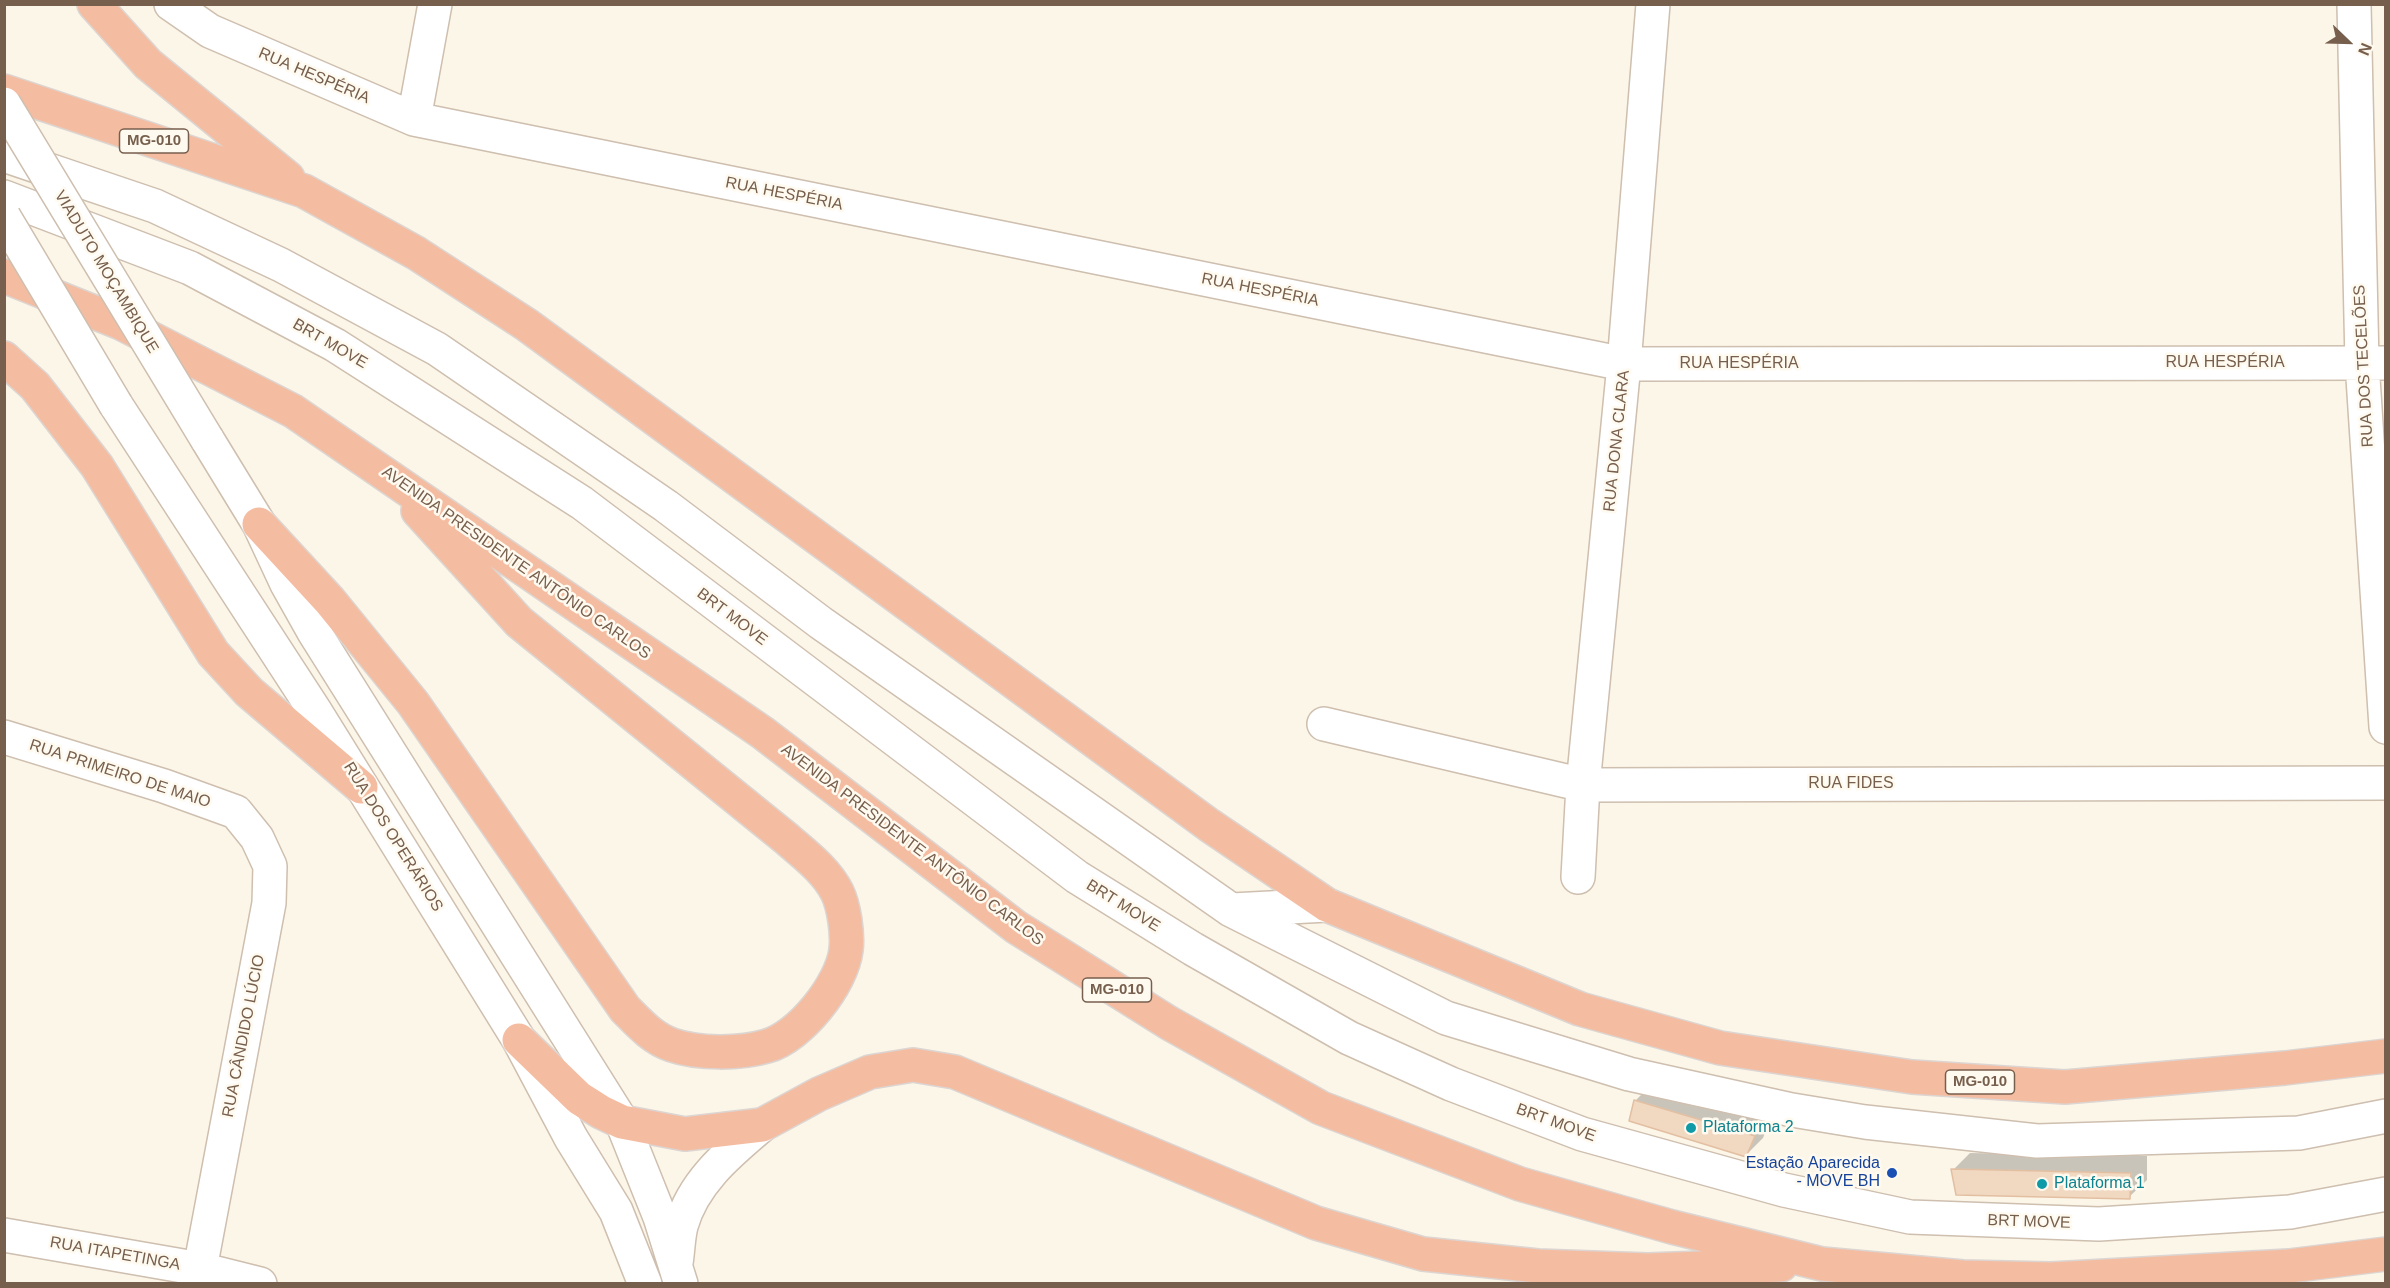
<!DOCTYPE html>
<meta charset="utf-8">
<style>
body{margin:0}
#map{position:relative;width:2390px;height:1288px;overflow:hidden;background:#fcf6e9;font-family:Helvetica,sans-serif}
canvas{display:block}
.frame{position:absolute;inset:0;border:6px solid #775f4d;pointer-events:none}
.north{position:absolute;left:2318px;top:12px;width:60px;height:60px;-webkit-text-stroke:4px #fffaf0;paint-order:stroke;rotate:113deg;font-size:16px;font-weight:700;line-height:24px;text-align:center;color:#775f4d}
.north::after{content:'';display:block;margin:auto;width:21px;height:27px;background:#775f4d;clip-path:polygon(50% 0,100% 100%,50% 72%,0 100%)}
</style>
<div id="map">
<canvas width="2390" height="1288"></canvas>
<div class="frame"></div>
<div class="north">N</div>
</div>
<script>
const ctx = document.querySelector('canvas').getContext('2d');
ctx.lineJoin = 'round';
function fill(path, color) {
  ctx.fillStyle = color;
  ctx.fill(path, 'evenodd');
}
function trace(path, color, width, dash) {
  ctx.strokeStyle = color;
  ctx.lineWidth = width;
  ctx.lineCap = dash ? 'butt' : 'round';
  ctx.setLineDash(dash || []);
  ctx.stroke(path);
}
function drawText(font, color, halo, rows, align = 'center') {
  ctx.font = font + ' Helvetica,sans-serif';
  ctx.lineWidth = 5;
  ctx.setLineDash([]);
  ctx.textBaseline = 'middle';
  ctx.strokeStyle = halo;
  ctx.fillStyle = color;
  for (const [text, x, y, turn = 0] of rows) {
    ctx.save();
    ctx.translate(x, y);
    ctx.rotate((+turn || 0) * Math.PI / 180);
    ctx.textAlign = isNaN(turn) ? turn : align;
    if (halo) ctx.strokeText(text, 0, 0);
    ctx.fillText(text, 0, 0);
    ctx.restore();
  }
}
const shadow = new Path2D(`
 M 1653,1083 L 1771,1118 L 1763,1138 L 1746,1155 L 1635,1101 Z
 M 1970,1153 L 2147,1156 L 2147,1180 L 2129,1197 L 1953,1170 Z`);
const building = new Path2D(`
 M 1634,1100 L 1755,1136 L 1746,1157 L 1629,1121 Z
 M 1951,1169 L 2131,1173 L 2130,1199 L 1956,1195 Z`);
const minor = new Path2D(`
 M 171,4 L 210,31 L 414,119 L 1624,364 L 2386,363
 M 2354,4 L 2362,363 L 2386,727
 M 414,119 L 435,4
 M 4,155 L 155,206 L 281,265 L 437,349 L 666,506 L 821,623 L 1231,910 L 1446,1018 L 1629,1074 L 1792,1110 L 1865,1122 L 2037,1141 L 2299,1133 L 2386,1116
 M 4,197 L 190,268 L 335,345 L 582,503 L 1077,877 L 1193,949 L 1349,1038 L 1451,1084 L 1582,1134 L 1784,1190 L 1910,1217 L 2099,1224 L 2290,1212 L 2386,1194
 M 116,405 L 315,711 L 519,1040 L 571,1138 L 616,1211 L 645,1284
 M 207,439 L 259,524 L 287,584 L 314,632 L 622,1122 L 660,1217 L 681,1284
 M 1324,724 L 1583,785 L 2386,783
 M 4,737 L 164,786 L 236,812 L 257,838 L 270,866 L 269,903 L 200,1269
 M 1578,877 L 1583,785 L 1624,364 L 1653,4
 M 1232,910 L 1327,905
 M 4,1235 L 200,1269 L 260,1284
 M 676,1263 C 678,1251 678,1238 681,1226 C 693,1182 729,1153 762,1125`);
const highway = new Path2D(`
 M 94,4 L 148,64 L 288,178
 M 4,91 L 304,191 L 416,253 L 527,325 L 1209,825 L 1327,905 L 1580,1009 L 1720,1048 L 1912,1077 L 2065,1087 L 2285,1068 L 2386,1056
 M 4,276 L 121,323 L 293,411 L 763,733 L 1016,927 L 1169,1023 L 1321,1108 L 1520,1184 L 1672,1227 L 1822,1264 L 1963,1277 L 2051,1279 L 2289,1266 L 2386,1254
 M 4,358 L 35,386 L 97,466 L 213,653 L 249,692 L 361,787
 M 259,524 L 330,601 L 413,703 L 625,1009 C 639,1023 652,1038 672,1045 C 698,1054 740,1054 767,1046 C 800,1037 842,984 846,950 C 848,934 844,906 837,892 C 826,870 804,854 787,839 L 519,622 L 418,511
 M 519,1040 L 579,1098 L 601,1112 L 622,1122 L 685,1134 L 762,1125 L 819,1094 L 870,1072 L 913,1065 L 955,1072 L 1316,1223 L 1423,1254 L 1538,1266 L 1648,1270 L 1781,1265`);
const minorBridge = new Path2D(`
 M 4,104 L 207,439
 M 4,217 L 116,405`);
const markers = [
 [1691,1128,6,"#0f9aa8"],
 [1892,1173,6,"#1a4fb4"],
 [2042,1184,6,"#0f9aa8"]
];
const shields = [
 [154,141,69],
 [1117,990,69],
 [1980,1082,69]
];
const shieldNames = [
 ["MG-010",154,141],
 ["MG-010",1117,990],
 ["MG-010",1980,1082]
];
const streetNames = [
 ["RUA HESPÉRIA",314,76,23],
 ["RUA HESPÉRIA",784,194,11],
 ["VIADUTO MOÇAMBIQUE",106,272,59],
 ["RUA HESPÉRIA",1260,290,11],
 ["BRT MOVE",330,344,30],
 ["RUA HESPÉRIA",2225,363],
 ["RUA HESPÉRIA",1739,364],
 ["RUA DOS TECELÕES",2364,366,-93],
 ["RUA DONA CLARA",1617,441,-84],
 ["AVENIDA PRESIDENTE ANTÔNIO CARLOS",516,563,35],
 ["BRT MOVE",732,617,37],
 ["RUA PRIMEIRO DE MAIO",120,774,18],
 ["RUA FIDES",1851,784],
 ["RUA DOS OPERÁRIOS",393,837,58],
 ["AVENIDA PRESIDENTE ANTÔNIO CARLOS",912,845,37],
 ["BRT MOVE",1123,906,32],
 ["RUA CÂNDIDO LÚCIO",244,1036,-79],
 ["BRT MOVE",1556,1123,20],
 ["BRT MOVE",2029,1222,2],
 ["RUA ITAPETINGA",115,1254,10]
];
const cultureNames = [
 ["Plataforma 2",1703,1128],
 ["Plataforma 1",2054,1184]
];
const transitNames = [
 ["Estação Aparecida",1880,1164],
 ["- MOVE BH",1880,1182]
];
fill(shadow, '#0003');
fill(building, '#f1d8c1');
trace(building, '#e3bfa2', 1.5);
trace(minor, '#cebfaf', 36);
trace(highway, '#dcd5d1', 36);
trace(minor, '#fff', 33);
trace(highway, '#f4bda2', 33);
trace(minorBridge, '#cebfaf', 36, []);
trace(minorBridge, '#fff', 33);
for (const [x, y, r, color] of markers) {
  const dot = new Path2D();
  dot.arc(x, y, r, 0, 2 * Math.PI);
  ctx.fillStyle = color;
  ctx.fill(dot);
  trace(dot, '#fffaf0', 2);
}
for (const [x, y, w] of shields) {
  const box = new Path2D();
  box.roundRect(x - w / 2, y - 12, w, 24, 4.5);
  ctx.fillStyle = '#fffaf0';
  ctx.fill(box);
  trace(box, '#775f4d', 1.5);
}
drawText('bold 15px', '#775f4d', null, shieldNames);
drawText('16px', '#775f4d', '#fffaf0', streetNames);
drawText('16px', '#0d838f', '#fffaf0', cultureNames, 'left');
drawText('16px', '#164399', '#fffaf0', transitNames, 'right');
</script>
